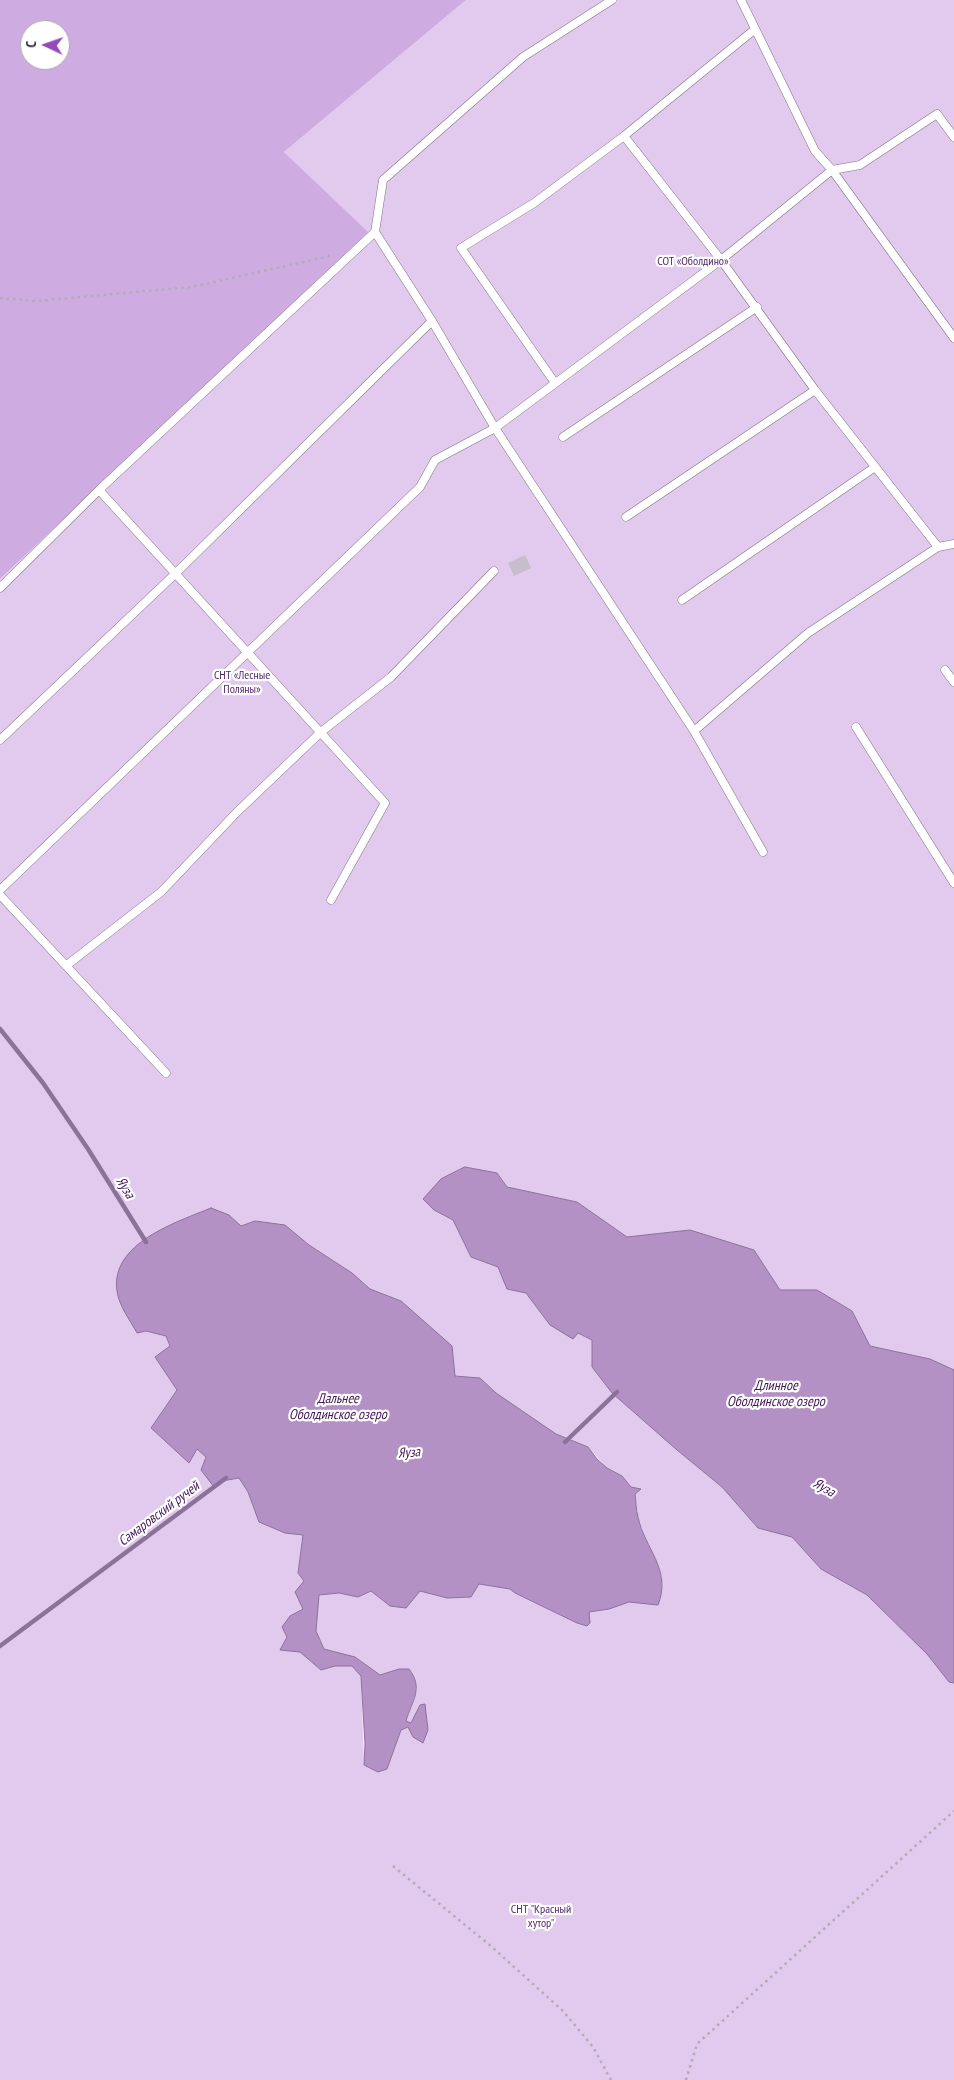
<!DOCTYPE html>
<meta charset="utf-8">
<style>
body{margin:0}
#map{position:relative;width:954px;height:2080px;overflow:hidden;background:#fbf4ff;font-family:"PT Sans Narrow",sans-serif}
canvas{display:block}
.north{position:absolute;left:20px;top:20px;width:50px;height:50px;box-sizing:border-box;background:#fff;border:1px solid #abaaac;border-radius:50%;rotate:273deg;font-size:14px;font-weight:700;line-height:20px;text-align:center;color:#2e2a30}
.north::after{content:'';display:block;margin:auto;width:18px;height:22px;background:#9749ba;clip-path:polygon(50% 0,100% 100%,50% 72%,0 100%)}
</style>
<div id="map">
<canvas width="954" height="2080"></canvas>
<div class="north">С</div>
</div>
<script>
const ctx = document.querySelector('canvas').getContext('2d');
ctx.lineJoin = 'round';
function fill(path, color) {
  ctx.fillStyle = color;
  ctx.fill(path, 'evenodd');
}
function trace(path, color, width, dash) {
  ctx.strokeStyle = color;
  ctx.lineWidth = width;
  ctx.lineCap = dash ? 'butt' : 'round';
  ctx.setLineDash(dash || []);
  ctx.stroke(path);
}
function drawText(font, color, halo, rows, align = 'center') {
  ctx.font = font + ' "PT Sans Narrow",sans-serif';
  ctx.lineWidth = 4.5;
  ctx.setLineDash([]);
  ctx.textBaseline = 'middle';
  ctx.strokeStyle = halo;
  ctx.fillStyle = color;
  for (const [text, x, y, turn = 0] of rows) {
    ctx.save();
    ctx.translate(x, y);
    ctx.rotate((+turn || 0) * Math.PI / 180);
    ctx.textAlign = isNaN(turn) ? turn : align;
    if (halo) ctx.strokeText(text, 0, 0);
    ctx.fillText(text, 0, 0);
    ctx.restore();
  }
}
const green = new Path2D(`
 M 466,0 L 954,0 L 954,1370 L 930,1359 L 870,1346 L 852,1311 L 817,1290 L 780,1290 L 754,1250 L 690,1230 L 627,1237 L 577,1202 L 507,1187 L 497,1173 L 434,1210 L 453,1220 L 471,1257 L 498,1267 L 507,1289 L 526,1293 L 550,1325 L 578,1333 L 592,1340 L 592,1367 L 612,1393 L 677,1450 L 722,1487 L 758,1528 L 792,1537 L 821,1569 L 867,1595 L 927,1654 L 949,1682 L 954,1683 L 954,2080 L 0,2080 L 0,579 L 367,232 L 284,152 ZM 229,1215 L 241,1226 L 255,1221 L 285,1225 L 309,1245 L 352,1273 L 370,1289 L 401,1301 L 455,1376 L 480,1378 L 496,1393 L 556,1434 L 588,1447 L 607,1468 L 622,1476 L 631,1487 L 640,1489 L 635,1494 L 638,1518 L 662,1578 C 634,1599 625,1606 589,1612 L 587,1626 L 577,1623 L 515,1593 L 510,1589 L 479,1584 L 471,1597 L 447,1598 L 420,1591 L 390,1606 L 371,1591 L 358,1597 L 339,1593 L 318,1595 L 316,1631 L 324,1649 L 355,1657 L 380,1675 L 399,1669 L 417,1689 L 406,1721 L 411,1723 L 420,1705 L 425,1704 L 423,1743 L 413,1737 L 409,1727 L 401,1730 L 387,1769 L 364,1765 L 361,1675 L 352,1665 L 335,1666 L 321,1670 L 300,1652 L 290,1616 L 303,1609 L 304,1581 L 298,1572 L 303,1535 L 285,1533 L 259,1522 L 248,1492 L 239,1478 L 222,1481 L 206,1457 L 197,1449 L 189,1462 L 151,1428 L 177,1390 L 155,1357 L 170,1347 L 166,1336 L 146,1331 Z`);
const forest = new Path2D(`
 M 0,0 L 466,0 L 284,152 L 368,232 L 0,579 ZM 30,30 L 60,30 L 60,60 L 30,60 Z`);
const water = new Path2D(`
 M 465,1167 L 497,1173 L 507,1187 L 577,1202 L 627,1237 L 690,1230 L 754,1250 L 780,1290 L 817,1290 L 852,1311 L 870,1346 L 930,1359 L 954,1370 L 954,1683 L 949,1682 L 927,1654 L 867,1595 L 821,1569 L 792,1537 L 758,1528 L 722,1487 L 677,1450 L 612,1393 L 592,1367 L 592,1340 L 578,1333 L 573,1339 L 550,1325 L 526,1293 L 507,1289 L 498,1267 L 471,1257 L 453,1220 L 434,1210 L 423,1199 L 441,1179 Z
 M 211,1208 L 229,1215 L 241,1226 L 255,1221 L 285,1225 L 309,1245 L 352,1273 L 370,1289 L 401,1301 L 452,1346 L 455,1376 L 480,1378 L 496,1393 L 556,1434 L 588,1447 L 597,1459 L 607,1468 L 622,1476 L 631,1487 L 641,1489 L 635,1494 C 636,1501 636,1510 638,1517 C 645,1549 672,1570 658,1605 L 629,1602 L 609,1609 L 589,1612 L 590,1623 L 587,1626 L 577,1623 L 515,1593 L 510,1589 L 479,1584 L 471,1597 L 447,1598 L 420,1591 L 406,1608 L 390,1606 L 371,1591 L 358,1597 L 339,1593 L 319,1595 L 316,1631 L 324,1649 L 355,1657 L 380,1675 L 399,1669 L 409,1669 C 424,1689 412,1700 406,1721 L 411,1723 L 420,1705 L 425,1704 L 428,1730 L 423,1743 L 413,1737 L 408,1727 L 401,1730 L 387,1769 L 378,1772 L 364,1765 L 365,1744 L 361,1676 L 352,1666 L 335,1666 L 321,1670 L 300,1652 L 280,1650 L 287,1637 L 282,1627 L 290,1616 L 303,1609 L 295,1592 L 304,1581 L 298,1573 L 303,1535 L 285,1533 L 259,1522 L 248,1492 L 239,1478 L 222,1481 L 214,1487 L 201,1470 L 206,1457 L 197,1449 L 189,1463 L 151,1428 L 177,1390 L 155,1357 L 170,1346 L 166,1336 L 146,1331 L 137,1333 C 130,1320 119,1306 117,1291 C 110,1243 177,1222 211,1208 Z`);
const stream = new Path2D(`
 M 0,1029 L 43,1083 L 88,1149 L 146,1242
 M 565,1442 L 617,1392
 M 0,1646 L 226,1478`);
const building = new Path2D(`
 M 525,555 L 531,568 L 514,576 L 508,563 Z`);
const path = new Path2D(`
 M 0,298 L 36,301 L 192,287 L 334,255
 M 393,1866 L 492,1947 L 563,2011 L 593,2047 L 611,2080
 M 686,2080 L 697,2044 L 954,1811`);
const service = new Path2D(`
 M 741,0 L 815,151 L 832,170 L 860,165 L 937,114 L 954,137
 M 624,136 L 721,260 L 815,390 L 938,547
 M 375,232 L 432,321 L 495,428 L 694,731 L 763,852
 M 555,383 L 461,248 L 534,203 L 624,136 L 754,30
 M 563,437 L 757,307
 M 99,490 L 385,803 L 331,900
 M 626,517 L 815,390
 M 0,588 L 99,490 L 375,232 L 383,180 L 523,57 L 612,0
 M 682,600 L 875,467
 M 945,670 L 954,682
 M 856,727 L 954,883
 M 694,731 L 808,633 L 938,547 L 954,544
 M 0,740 L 175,574 L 432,321
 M 0,890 L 420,487 L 435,460 L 495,428 L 721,260 L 832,170 L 954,338
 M 0,895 L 166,1073
 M 67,965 L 161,892 L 237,812 L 321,732 L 391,677 L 494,571`);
const parkNames = [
 ["СОТ «Оболдино»",693,262],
 ["СНТ «Лесные",242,676],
 ["Поляны»",242,690],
 ["СНТ \"Красный",541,1910],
 ["хутор\"",541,1924]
];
const waterNames = [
 ["Яуза",125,1188,59],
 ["Длинное",776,1386],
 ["Оболдинское озеро",776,1402],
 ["Дальнее",338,1399],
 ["Оболдинское озеро",338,1415],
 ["Яуза",409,1453,-4],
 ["Яуза",824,1488,30],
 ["Самаровский ручей",159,1514,-37]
];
fill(green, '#e1caed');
fill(forest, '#ceabe0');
fill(water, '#b391c5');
trace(water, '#8b7298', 1);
trace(stream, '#8b7298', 4.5);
fill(building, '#c7bdcd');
trace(service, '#7e7483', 9);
trace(path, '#b2acb5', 2.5, [2.5, 4]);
trace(service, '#fff', 8);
drawText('12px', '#532867', '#fff', parkNames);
drawText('italic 14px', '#441756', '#fff', waterNames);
</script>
